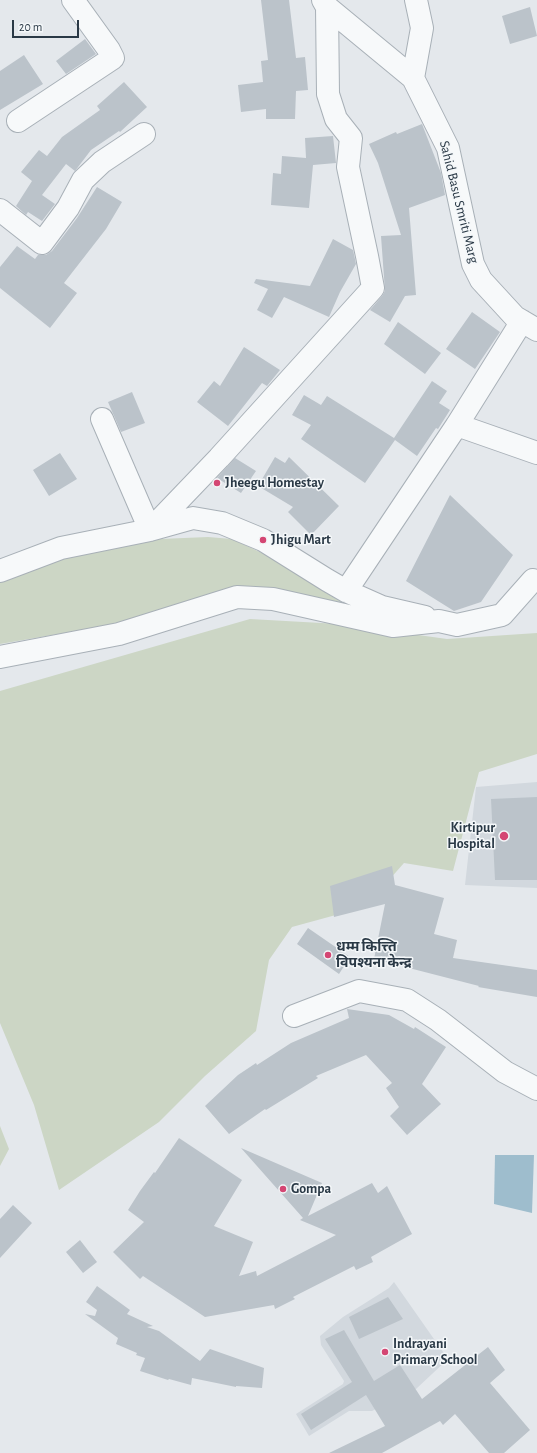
<!DOCTYPE html>
<meta charset="utf-8">
<style>
body{margin:0}
#map{position:relative;width:537px;height:1453px;overflow:hidden;background:#e4e8ec;font-family:"Alegreya Sans",sans-serif}
canvas{display:block}
.scale{position:absolute;left:12px;top:20px;width:67px;height:18px;box-sizing:border-box;border:2px solid #2a3946;border-top:0;padding-left:5px;font-size:12px;line-height:14px;white-space:nowrap;color:#2a3946;-webkit-text-stroke:3px #f4f7f9;paint-order:stroke}
</style>
<div id="map">
<canvas width="537" height="1453"></canvas>
<div class="scale">20 m</div>
</div>
<script>
const ctx = document.querySelector('canvas').getContext('2d');
ctx.lineJoin = 'round';
function fill(path, color) {
  ctx.fillStyle = color;
  ctx.fill(path, 'evenodd');
}
function trace(path, color, width, dash) {
  ctx.strokeStyle = color;
  ctx.lineWidth = width;
  ctx.lineCap = dash ? 'butt' : 'round';
  ctx.setLineDash(dash || []);
  ctx.stroke(path);
}
function drawText(font, color, halo, rows, align = 'center') {
  ctx.font = font + ' "Alegreya Sans","Noto Sans Devanagari",sans-serif';
  ctx.lineWidth = 3;
  ctx.setLineDash([]);
  ctx.textBaseline = 'middle';
  ctx.strokeStyle = halo;
  ctx.fillStyle = color;
  for (const [text, x, y, turn = 0] of rows) {
    ctx.save();
    ctx.translate(x, y);
    ctx.rotate((+turn || 0) * Math.PI / 180);
    ctx.textAlign = isNaN(turn) ? turn : align;
    if (halo) ctx.strokeText(text, 0, 0);
    ctx.fillText(text, 0, 0);
    ctx.restore();
  }
}
const built = new Path2D(`
 M 537,782 L 537,888 L 465,885 L 476,787 Z
 M 394,1282 L 448,1359 L 416,1389 L 372,1411 L 349,1411 L 309,1436 L 296,1414 L 343,1384 L 344,1381 L 321,1345 L 320,1336 L 343,1317 L 389,1288 Z`);
const green = new Path2D(`
 M 208,537 L 232,539 L 264,554 L 349,607 L 227,600 L 151,618 L 0,644 L 0,575 L 97,548 L 160,539 Z
 M 250,619 L 339,624 L 447,639 L 537,633 L 537,754 L 479,772 L 453,871 L 404,863 L 365,907 L 292,927 L 269,960 L 256,1031 L 205,1076 L 159,1122 L 59,1190 L 34,1105 L 0,1023 L 0,691 Z
 M 0,1126 L 9,1149 L 0,1166 Z`);
const water = new Path2D(`
 M 495,1155 L 534,1155 L 532,1213 L 494,1204 Z`);
const building = new Path2D(`
 M 261,0 L 289,0 L 296,58 L 305,57 L 308,90 L 296,91 L 295,119 L 266,119 L 266,109 L 241,112 L 238,85 L 263,82 L 261,61 L 268,60 Z
 M 530,7 L 537,36 L 510,44 L 502,16 Z
 M 85,39 L 96,54 L 66,74 L 56,61 Z
 M 24,55 L 43,84 L 0,110 L 0,71 Z
 M 124,82 L 147,107 L 120,132 L 119,131 L 91,150 L 75,171 L 66,164 L 42,195 L 55,204 L 42,221 L 28,212 L 26,215 L 16,206 L 32,181 L 21,172 L 39,150 L 47,156 L 62,137 L 100,110 L 97,106 Z
 M 422,124 L 441,173 L 445,195 L 409,208 L 416,295 L 405,296 L 390,322 L 370,310 L 382,296 L 385,291 L 381,236 L 401,235 L 378,163 L 369,144 L 396,132 L 397,134 Z
 M 333,136 L 336,163 L 313,165 L 309,208 L 271,205 L 273,173 L 281,174 L 282,156 L 306,158 L 305,138 Z
 M 97,187 L 122,202 L 106,229 L 64,283 L 77,293 L 50,328 L 0,288 L 0,267 L 17,246 L 35,259 L 38,255 L 46,255 L 52,251 L 77,218 Z
 M 333,239 L 353,250 L 356,264 L 340,292 L 329,317 L 284,297 L 272,318 L 257,310 L 268,289 L 254,283 L 256,279 L 310,286 Z
 M 472,312 L 500,332 L 475,369 L 446,349 Z
 M 398,322 L 441,353 L 425,374 L 384,344 Z
 M 244,347 L 280,370 L 267,386 L 262,383 L 228,426 L 197,402 L 214,381 L 220,386 Z
 M 432,381 L 447,391 L 439,403 L 450,410 L 438,429 L 436,428 L 417,456 L 395,440 L 365,483 L 301,439 L 311,425 L 292,415 L 304,395 L 321,405 L 327,396 L 394,438 Z
 M 132,392 L 145,423 L 121,432 L 108,402 Z
 M 60,453 L 77,479 L 49,496 L 33,470 Z
 M 275,457 L 285,463 L 289,457 L 339,506 L 311,535 L 288,512 L 293,507 L 258,486 Z
 M 235,458 L 256,471 L 241,493 L 217,478 Z
 M 450,495 L 513,555 L 481,602 L 454,611 L 406,581 Z
 M 537,797 L 537,880 L 495,880 L 491,799 Z
 M 392,866 L 395,885 L 444,898 L 434,934 L 457,940 L 453,958 L 537,970 L 537,997 L 478,987 L 479,986 L 374,959 L 385,904 L 334,917 L 330,886 Z
 M 308,928 L 350,957 L 339,974 L 297,944 Z
 M 347,1009 L 389,1015 L 414,1029 L 415,1027 L 446,1047 L 422,1084 L 441,1104 L 407,1135 L 390,1116 L 399,1107 L 386,1088 L 392,1083 L 366,1055 L 316,1076 L 318,1078 L 266,1110 L 265,1109 L 229,1134 L 205,1106 L 238,1075 L 256,1063 L 257,1065 L 291,1043 L 349,1018 Z
 M 179,1138 L 242,1180 L 214,1226 L 253,1242 L 239,1276 L 256,1271 L 257,1276 L 336,1235 L 300,1220 L 303,1218 L 241,1148 L 322,1183 L 308,1216 L 372,1183 L 378,1193 L 387,1186 L 412,1234 L 371,1257 L 373,1262 L 356,1270 L 354,1266 L 293,1297 L 295,1299 L 275,1309 L 274,1305 L 205,1317 L 143,1276 L 140,1279 L 113,1252 L 144,1222 L 128,1210 L 140,1191 L 154,1172 L 155,1173 Z
 M 13,1205 L 32,1223 L 0,1258 L 0,1219 Z
 M 80,1240 L 97,1262 L 83,1273 L 66,1252 Z
 M 97,1286 L 130,1310 L 127,1314 L 153,1326 L 147,1327 L 159,1331 L 200,1361 L 210,1349 L 264,1368 L 262,1388 L 236,1386 L 236,1387 L 192,1378 L 191,1385 L 169,1379 L 168,1380 L 140,1371 L 145,1358 L 136,1355 L 137,1353 L 116,1344 L 118,1338 L 85,1314 L 95,1316 L 97,1310 L 86,1302 Z
 M 388,1297 L 403,1319 L 359,1339 L 349,1317 Z
 M 344,1330 L 374,1381 L 400,1365 L 422,1399 L 488,1347 L 505,1370 L 490,1383 L 530,1430 L 504,1453 L 489,1453 L 455,1414 L 443,1425 L 440,1421 L 382,1453 L 329,1453 L 385,1426 L 366,1395 L 311,1430 L 301,1414 L 352,1382 L 325,1339 Z`);
const minor = new Path2D(`
 M 323,0 L 327,7 L 413,78 L 448,148 L 473,264 L 481,280 L 515,317 L 537,330
 M 413,78 L 422,28 L 416,0
 M 18,121 L 113,58 L 109,50 L 73,0
 M 0,210 L 42,243 L 68,208 L 83,180 L 102,162 L 144,134
 M 102,419 L 150,530
 M 457,425 L 537,453
 M 150,530 L 219,458 L 373,288 L 367,256 L 348,167 L 351,138 L 336,119 L 328,94 L 327,7
 M 0,571 L 61,548 L 150,530 L 193,518 L 222,523 L 263,540 L 327,580 L 346,591 L 382,607 L 425,617
 M 346,591 L 457,425 L 522,321
 M 0,657 L 119,634 L 237,597 L 273,599 L 393,626 L 439,621 L 457,625 L 502,615 L 533,580
 M 294,1016 L 359,991 L 407,1000 L 438,1020 L 505,1072 L 537,1089`);
const markers = [
 [217,483,4,"#d44673"],
 [263,540,4,"#d44673"],
 [504,836,5,"#d44673"],
 [328,955,4,"#d44673"],
 [283,1189,4,"#d44673"],
 [385,1352,4,"#d44673"]
];
const streetNames = [
 ["Sahid Basu Smriti Marg",459,202,76]
];
const poiNames = [
 ["Jheegu Homestay",225,483],
 ["Jhigu Mart",271,540],
 ["Kirtipur",495,828,"right"],
 ["Hospital",495,844,"right"],
 ["धम्म कित्त्ति",336,947],
 ["विपश्यना केन्द्र",336,963],
 ["Gompa",291,1189],
 ["Indrayani",393,1344],
 ["Primary School",393,1360]
];
fill(built, '#d2d8de');
fill(green, '#ccd6c5');
fill(water, '#9ebdcd');
fill(building, '#bbc3ca');
trace(minor, '#a8b0b7', 24);
trace(minor, '#f7f9fa', 22);
for (const [x, y, r, color] of markers) {
  const dot = new Path2D();
  dot.arc(x, y, r, 0, 2 * Math.PI);
  ctx.fillStyle = color;
  ctx.fill(dot);
  trace(dot, '#f4f7f9', 1.5);
}
drawText('14px', '#2a3946', '#f4f7f9', streetNames);
drawText('bold 14px', '#2a3946', '#f4f7f9', poiNames, 'left');
</script>
